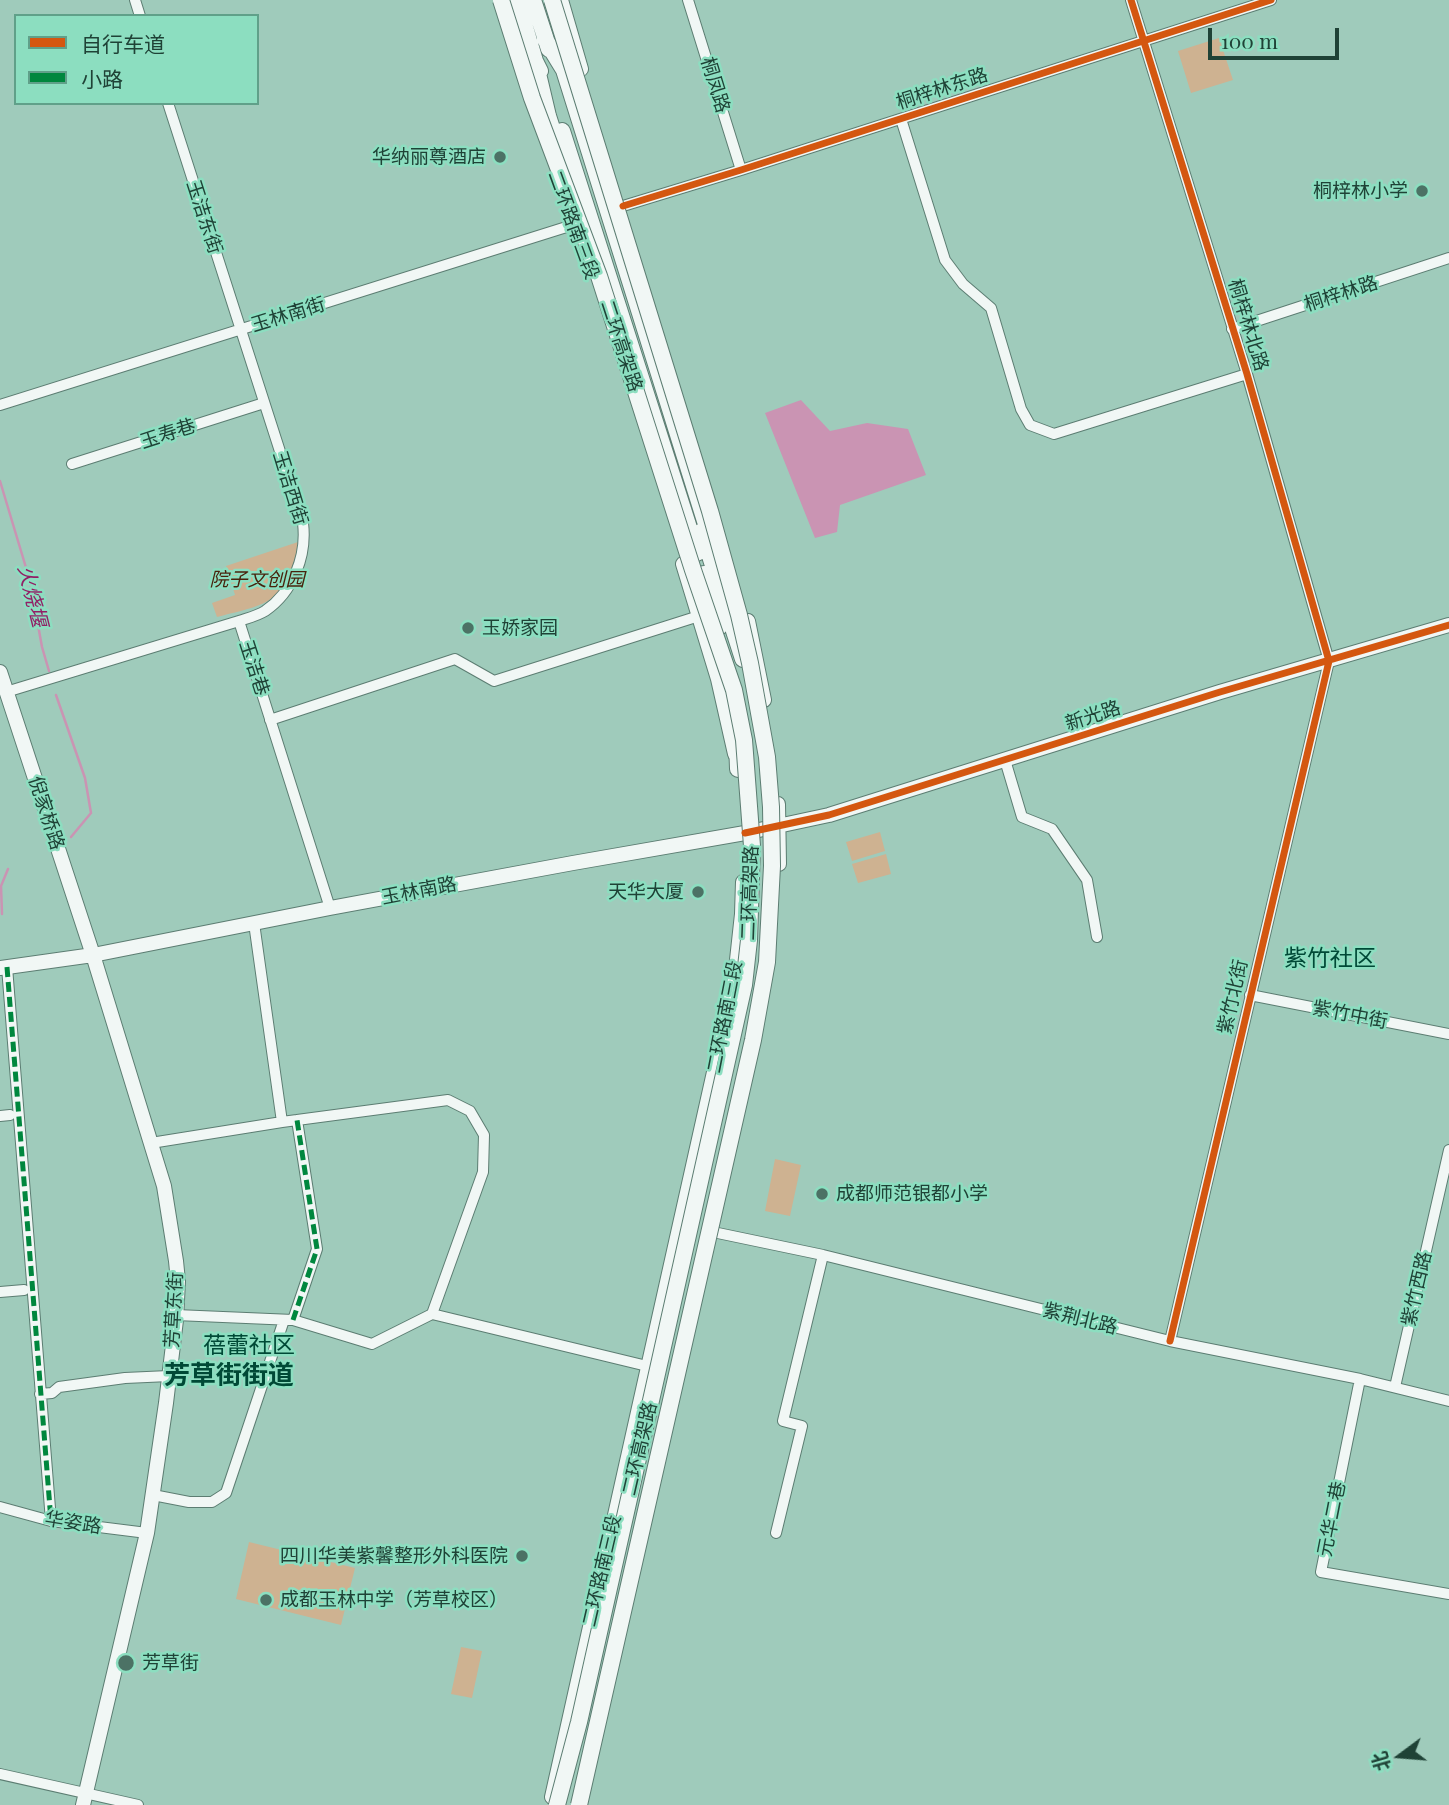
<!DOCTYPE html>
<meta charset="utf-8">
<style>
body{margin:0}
#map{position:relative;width:1449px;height:1805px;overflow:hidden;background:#9fcbbb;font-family:"Playfair Display","Noto Sans SC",serif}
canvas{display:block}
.legend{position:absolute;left:14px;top:14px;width:245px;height:91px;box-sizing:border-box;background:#8cdec0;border:2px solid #60a089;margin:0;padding:9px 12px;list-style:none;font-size:21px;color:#1f4236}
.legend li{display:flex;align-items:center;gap:14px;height:35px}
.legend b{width:35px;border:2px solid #60a089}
.north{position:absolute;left:1365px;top:1721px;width:70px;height:70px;-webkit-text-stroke:5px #8cdec0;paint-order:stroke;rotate:254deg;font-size:19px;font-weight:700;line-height:28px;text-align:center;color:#1f4236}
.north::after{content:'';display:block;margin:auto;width:24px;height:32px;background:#1f4236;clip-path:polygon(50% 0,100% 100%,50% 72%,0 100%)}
.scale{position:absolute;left:1208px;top:28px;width:131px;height:32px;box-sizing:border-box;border:4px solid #1f4236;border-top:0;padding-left:9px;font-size:21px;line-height:24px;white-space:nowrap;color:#1f4236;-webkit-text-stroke:5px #8cdec0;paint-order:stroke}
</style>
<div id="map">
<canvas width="1449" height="1805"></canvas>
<ul class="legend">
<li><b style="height:9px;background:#d45710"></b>自行车道</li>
<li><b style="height:9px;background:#00873e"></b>小路</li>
</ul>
<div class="north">北</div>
<div class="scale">100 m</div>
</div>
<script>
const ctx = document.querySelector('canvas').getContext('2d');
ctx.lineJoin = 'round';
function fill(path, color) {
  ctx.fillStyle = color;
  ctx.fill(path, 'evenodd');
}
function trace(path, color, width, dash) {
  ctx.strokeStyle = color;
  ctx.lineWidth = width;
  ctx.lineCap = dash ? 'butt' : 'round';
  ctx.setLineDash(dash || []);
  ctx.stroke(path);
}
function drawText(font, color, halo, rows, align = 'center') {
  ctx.font = font + ' "Playfair Display","Noto Sans SC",serif';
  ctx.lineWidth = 5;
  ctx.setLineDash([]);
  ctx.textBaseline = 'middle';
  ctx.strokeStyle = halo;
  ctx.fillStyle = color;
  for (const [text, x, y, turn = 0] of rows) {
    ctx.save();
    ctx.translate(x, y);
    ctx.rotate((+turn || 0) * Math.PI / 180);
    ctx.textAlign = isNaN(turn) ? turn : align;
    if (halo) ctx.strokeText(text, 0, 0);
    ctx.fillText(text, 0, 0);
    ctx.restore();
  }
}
const green = new Path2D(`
 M 1219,38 L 1233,80 L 1191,93 L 1178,51 Z
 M 298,542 C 296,551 296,561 293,570 C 280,606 250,608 217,617 L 212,603 L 235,595 L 226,566 Z
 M 880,832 L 885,851 L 852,861 L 846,842 Z
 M 886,854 L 891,874 L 858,883 L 852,864 Z
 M 775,1159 L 801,1165 L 790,1216 L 765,1211 Z
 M 249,1542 L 355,1568 L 341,1625 L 236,1599 Z
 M 461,1647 L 482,1651 L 472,1698 L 451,1694 Z`);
const water = new Path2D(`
 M 801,400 L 830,431 L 867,423 L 908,429 L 926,475 L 840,505 L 837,532 L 815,538 L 765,413 Z`);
const stream = new Path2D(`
 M 0,481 L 30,581 L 42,647 L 49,671
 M 56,695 L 85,778 L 91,813 L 71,837
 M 2,914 L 1,886 L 8,869`);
const minor = new Path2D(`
 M 135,0 L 140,16
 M 688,0 L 741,170
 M 1131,0 L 1247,374 L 1329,661 L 1170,1341
 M 168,103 L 303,523 C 307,556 293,592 265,611 C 257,616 248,618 239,621
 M 901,119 L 945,260 L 963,284 L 991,308 L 1021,409 L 1030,425 L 1054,434 L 1247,374
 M 623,206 L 741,170 L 1271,0
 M 1232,329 L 1449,258
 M 0,405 L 576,224
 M 72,464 L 264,403
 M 6,692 L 239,621 L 330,908
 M 270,720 L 455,659 L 494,681 L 699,616
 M 1005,760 L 1022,817 L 1052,829 L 1087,880 L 1097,937
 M 254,923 L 282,1122
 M 7,967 L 51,1521
 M 1250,995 L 1449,1034
 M 0,1116 L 10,1115
 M 151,1143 L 282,1122 L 448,1100 L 470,1111 L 484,1135 L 483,1172 L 432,1314
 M 713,1232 L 823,1255 L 1170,1341 L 1360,1379 L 1449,1401
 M 0,1292 L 24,1290
 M 176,1315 L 293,1320 L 372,1344 L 432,1314 L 647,1366
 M 293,1320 L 317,1249 L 297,1120
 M 1360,1379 L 1321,1572 L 1449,1594
 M 1395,1387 L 1449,1150
 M 40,1394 L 52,1393 L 59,1387 L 125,1378 L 169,1376
 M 153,1495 L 189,1502 L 212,1502 L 226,1493 L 284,1320
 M 0,1507 L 51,1521 L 147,1533
 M 776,1533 L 802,1426 L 783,1421 L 823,1255
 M 0,1774 L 138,1805`);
const major = new Path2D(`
 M 561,0 L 581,69
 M 683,564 L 718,679 L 735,754
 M 748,621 L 764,700
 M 0,672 L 93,955 L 164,1186 L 176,1261 L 178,1281 L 176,1320 L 166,1403 L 147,1533 L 83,1805
 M 778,804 L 779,864
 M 0,968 L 93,955 L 330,908 L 573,863 L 745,833 L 829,815 L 1220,692 L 1449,625
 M 552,1797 L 735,978 L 742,914 L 743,882`);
const highway = new Path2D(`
 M 517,0 L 535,61 L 540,71
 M 533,0 L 549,49
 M 545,39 L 564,70 L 711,540
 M 535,61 L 548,116 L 558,147
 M 562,131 L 697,553
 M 702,531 L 743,659
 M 704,574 L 719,627
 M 737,740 L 738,769`);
const highwayBridge = new Path2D(`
 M 501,0 L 532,98 L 599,276 L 693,570 L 734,690 L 744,740 L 752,846 L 749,940 L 744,985 L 579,1722 L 557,1805
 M 552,0 L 710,511 L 739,615 L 750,663 L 767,757 L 771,807 L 772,866 L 767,962 L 753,1040 L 579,1805`);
const quiet = new Path2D(`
 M 7,967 L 51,1521
 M 293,1320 L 317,1249 L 297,1120`);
const cycleway = new Path2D(`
 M 1131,0 L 1247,374 L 1329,661 L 1170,1341
 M 623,206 L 741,170 L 1271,0
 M 745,833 L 829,815 L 1220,692 L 1449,625`);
const markers = [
 [500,157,7,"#4c7265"],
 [1422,191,7,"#4c7265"],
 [468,628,7,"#4c7265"],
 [698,892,7,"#4c7265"],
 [822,1194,7,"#4c7265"],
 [522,1556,7,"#4c7265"],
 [266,1600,7,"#4c7265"],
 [126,1663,9,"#4c7265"]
];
const streetNames = [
 ["桐凤路",715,85,73],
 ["桐梓林东路",942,89,-18],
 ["玉洁东街",204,217,72],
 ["二环路南三段",573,225,70],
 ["桐梓林路",1341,294,-18],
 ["玉林南街",288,315,-17],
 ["桐梓林北路",1248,325,73],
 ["二环高架路",621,346,72],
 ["玉寿巷",168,434,-18],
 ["玉洁西街",290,488,73],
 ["玉洁巷",254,668,72],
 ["新光路",1093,716,-18],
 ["倪家桥路",46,813,72],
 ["玉林南路",419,891,-11],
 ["二环高架路",750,893,-88],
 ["紫竹北街",1233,997,-77],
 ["紫竹中街",1350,1015,11],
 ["二环路南三段",725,1017,-79],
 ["紫竹西路",1417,1289,-77],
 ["芳草东街",174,1310,-87],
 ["紫荆北路",1080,1319,14],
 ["二环高架路",640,1449,-77],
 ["元华二巷",1332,1519,-79],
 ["华姿路",73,1523,9],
 ["二环路南三段",602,1571,-77]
];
const poiNames = [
 ["华纳丽尊酒店",486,157],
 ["桐梓林小学",1408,191],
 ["玉娇家园",482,628,"left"],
 ["天华大厦",684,892],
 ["成都师范银都小学",836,1194,"left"],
 ["四川华美紫馨整形外科医院",508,1556],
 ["成都玉林中学（芳草校区）",280,1600,"left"],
 ["芳草街",142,1663,"left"]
];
const parkNames = [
 ["院子文创园",257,580]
];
const waterNames = [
 ["火烧堰",32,596,76]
];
const quarterNames = [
 ["紫竹社区",1330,959],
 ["蓓蕾社区",249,1346]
];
const districtNames = [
 ["芳草街街道",229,1376]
];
fill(green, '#ceb291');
fill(water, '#ca94b3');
trace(stream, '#ca94b3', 2.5);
trace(minor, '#5c7d72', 12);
trace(major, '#5c7d72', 16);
trace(highway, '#5c7d72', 18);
trace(minor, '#f1f7f5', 10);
trace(major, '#f1f7f5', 14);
trace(highway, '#f1f7f5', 16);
trace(highwayBridge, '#5c7d72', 18, []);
trace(highwayBridge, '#f1f7f5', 16);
trace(quiet, '#00873e', 5, [10, 5]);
trace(cycleway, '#d45710', 7);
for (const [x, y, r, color] of markers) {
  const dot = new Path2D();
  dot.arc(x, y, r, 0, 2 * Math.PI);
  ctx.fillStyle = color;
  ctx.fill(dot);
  trace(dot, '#8cdec0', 2.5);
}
drawText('19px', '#1f4236', '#8cdec0', streetNames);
drawText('19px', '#1f4236', '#8cdec0', poiNames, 'right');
drawText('italic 19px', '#48230c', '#8cdec0', parkNames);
drawText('italic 21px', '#921f65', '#8cdec0', waterNames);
drawText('23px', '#004936', '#8cdec0', quarterNames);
drawText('bold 26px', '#004936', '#8cdec0', districtNames);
</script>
